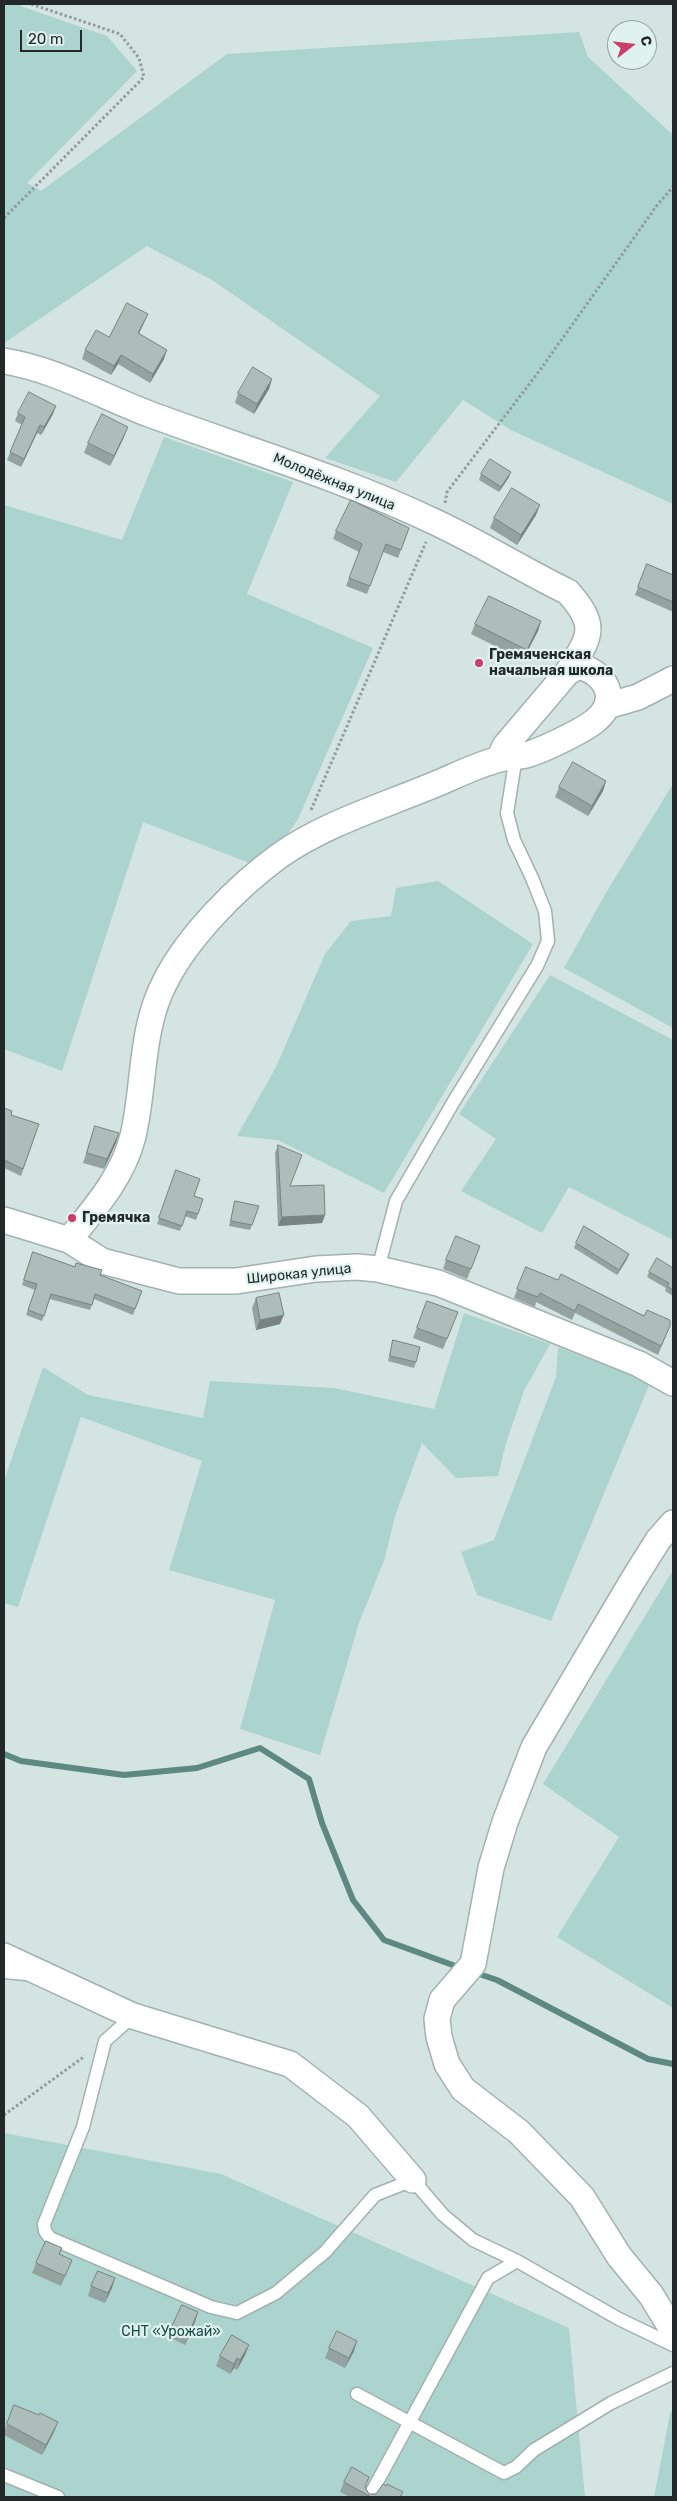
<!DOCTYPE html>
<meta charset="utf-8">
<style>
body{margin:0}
#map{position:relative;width:677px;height:2501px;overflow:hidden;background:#d3e4e2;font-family:Rubik,sans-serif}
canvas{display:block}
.frame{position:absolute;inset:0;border:5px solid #222928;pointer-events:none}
.north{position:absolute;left:607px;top:20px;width:50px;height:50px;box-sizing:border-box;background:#e0f2ef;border:1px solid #94a29f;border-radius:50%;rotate:74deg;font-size:14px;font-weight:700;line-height:20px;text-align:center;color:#222928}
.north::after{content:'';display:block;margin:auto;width:18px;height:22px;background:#cb3d6b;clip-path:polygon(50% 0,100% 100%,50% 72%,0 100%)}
.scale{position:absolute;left:20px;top:30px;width:62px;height:22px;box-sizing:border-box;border:2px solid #222928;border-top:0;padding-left:6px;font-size:15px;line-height:18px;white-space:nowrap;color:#222928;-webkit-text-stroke:4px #e0f2ef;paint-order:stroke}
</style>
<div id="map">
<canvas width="677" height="2501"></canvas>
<div class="frame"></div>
<div class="north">С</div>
<div class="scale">20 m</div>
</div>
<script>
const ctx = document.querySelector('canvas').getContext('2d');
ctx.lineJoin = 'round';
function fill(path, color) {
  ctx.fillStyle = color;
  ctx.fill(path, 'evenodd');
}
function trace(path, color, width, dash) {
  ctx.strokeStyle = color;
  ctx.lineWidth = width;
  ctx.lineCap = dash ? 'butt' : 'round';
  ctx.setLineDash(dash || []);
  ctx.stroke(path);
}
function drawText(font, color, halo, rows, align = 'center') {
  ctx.font = font + ' Rubik,sans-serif';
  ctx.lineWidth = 4.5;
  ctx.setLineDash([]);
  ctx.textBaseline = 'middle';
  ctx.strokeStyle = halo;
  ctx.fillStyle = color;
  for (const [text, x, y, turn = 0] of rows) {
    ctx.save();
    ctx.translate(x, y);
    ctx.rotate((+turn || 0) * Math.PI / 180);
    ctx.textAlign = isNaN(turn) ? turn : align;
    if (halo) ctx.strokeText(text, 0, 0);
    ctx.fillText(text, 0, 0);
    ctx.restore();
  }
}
const green = new Path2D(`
 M 4,4 L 19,4 L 23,7 L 107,36 L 137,71 L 27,183 L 41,191 L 227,54 L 579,32 L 588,57 L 673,135 L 673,504 L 511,430 L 463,400 L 396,482 L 325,458 L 380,396 L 212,280 L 147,246 L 4,343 Z
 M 164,437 L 293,482 L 247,594 L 373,648 L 298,819 L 279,847 L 252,864 L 143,822 L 62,1071 L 4,1049 L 4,505 L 122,540 Z
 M 673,784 L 673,1028 L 564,968 L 607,891 Z
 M 438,881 L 533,944 L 384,1193 L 278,1140 L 237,1136 L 276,1067 L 325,954 L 351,921 L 391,916 L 396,888 Z
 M 550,975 L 673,1040 L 673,1240 L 569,1187 L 542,1233 L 461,1191 L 496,1139 L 459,1114 Z
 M 464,1313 L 550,1344 L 524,1391 L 506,1443 L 498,1476 L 456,1478 L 422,1443 L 395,1516 L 385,1558 L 359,1623 L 320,1755 L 240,1729 L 275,1600 L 169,1570 L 202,1461 L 81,1417 L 18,1607 L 4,1603 L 4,1481 L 43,1367 L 88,1395 L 203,1418 L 210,1381 L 334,1388 L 434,1409 Z
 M 558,1347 L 650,1383 L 551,1621 L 477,1595 L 461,1552 L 494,1540 L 556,1377 Z
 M 673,1570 L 673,2008 L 557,1937 L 619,1837 L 543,1784 Z
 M 4,2133 L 221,2174 L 569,2328 L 585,2497 L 4,2497 Z
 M 673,2408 L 673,2497 L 654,2497 L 670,2414 Z`);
const stream = new Path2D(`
 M 4,1754 L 21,1761 L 124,1775 L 197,1768 L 260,1748 L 309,1779 L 322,1823 L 353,1900 L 384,1940 L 461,1968
 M 473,1972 L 497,1980 L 648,2059 L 673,2064`);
const path = new Path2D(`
 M 4,218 L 144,77 L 139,58 L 120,34 L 31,4
 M 445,503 L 447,492 L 540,370 L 658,204 L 673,187
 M 311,810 L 426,542
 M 4,2115 L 85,2056`);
const service = new Path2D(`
 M 378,1269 L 396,1201 L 454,1101 L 537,966 L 548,941 L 545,911 L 532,878 L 514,840 L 507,813 L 516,756
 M 4,1972 L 26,1974
 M 133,2016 L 105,2041 L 83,2127 L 44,2224 L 45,2231 L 50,2238 L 211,2307 L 237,2313 L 276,2293 L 325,2252 L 375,2195 L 413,2180 L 443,2215 L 473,2240 L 517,2261
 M 357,2394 L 504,2473 L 516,2467 L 534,2450 L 611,2403 L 673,2373
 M 4,2475 L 58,2497
 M 369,2497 L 488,2278 L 517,2261 L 619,2319 L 673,2345`);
const minor = new Path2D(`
 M 4,361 C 54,369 102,396 149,414 C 244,449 343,478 435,522 C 480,543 523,570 568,592 C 599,627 590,637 567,673
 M 607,706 L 638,697 L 673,679
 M 4,1220 L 69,1240 L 102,1261 L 179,1281 L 236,1281 L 316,1269 L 357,1267 L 378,1269 L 438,1283 L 639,1364 L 673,1383
 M 69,1240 C 94,1209 123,1177 133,1136 C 145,1086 140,1029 165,982 C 188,936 238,886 279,856 C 323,825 377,808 426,788 C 450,779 475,765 500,759 C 508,757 517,757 526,755 C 541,751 585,730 596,720 C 621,699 605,672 578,666 L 567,673 L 505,746 L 499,759
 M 673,1523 L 658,1540 L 633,1580 L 534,1747 L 505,1822 L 491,1868 L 473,1964 L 442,2000 L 437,2019 L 439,2037 L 447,2064 L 463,2089 L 519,2132 L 582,2197 L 619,2256 L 651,2295 L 673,2331
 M 4,1956 L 133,2016 L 290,2064 L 358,2116 L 413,2180`);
const wall = new Path2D(`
 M 144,323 L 139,333 L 164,359 L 150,383 L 118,364 L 111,375 L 82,359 L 85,350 L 109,337 Z
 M 272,379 L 269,389 L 254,414 L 235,403 L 238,393 Z
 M 18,413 L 53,414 L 41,435 L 37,433 L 21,467 L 7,460 L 22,425 L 15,421 Z
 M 124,437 L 110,466 L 84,453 L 88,443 Z
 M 481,474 L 509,477 L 499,492 L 479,480 Z
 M 536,515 L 517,545 L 490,528 L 494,518 Z
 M 409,528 L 398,558 L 383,552 L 367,594 L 346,586 L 359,552 L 333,539 L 336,531 Z
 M 647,564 L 673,575 L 673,612 L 635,595 Z
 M 541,621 L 538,631 L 523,660 L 471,634 L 475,624 Z
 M 606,781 L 603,791 L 588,816 L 555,797 L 559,787 Z
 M 4,1108 L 11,1115 L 39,1124 L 21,1176 L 4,1168 Z
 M 95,1126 L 116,1143 L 104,1169 L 83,1163 Z
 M 278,1145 L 290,1186 L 325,1215 L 322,1223 L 278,1226 L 275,1153 Z
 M 176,1170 L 194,1196 L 203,1199 L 196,1220 L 185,1216 L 180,1231 L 157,1224 Z
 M 235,1201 L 259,1206 L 250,1230 L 229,1226 Z
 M 576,1243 L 629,1254 L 627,1259 L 617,1275 L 574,1248 Z
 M 480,1246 L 467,1279 L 443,1269 L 446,1260 Z
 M 33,1252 L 100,1275 L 142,1291 L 133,1315 L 94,1299 L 90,1310 L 50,1299 L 42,1321 L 26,1315 L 35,1290 L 22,1285 Z
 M 526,1267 L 670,1326 L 658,1355 L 575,1313 L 572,1320 L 536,1302 L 535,1307 L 514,1298 Z
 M 673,1268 L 673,1296 L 665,1291 L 666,1288 L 647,1277 L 649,1272 Z
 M 256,1298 L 280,1324 L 256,1330 L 252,1308 Z
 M 427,1301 L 458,1312 L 443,1349 L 413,1338 Z
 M 393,1340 L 416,1362 L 414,1368 L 388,1361 Z
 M 62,2248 L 60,2254 L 68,2270 L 61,2286 L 32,2273 L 36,2263 Z
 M 115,2278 L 105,2303 L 88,2296 L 91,2286 Z
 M 198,2312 L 185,2345 L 169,2337 L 172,2327 Z
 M 249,2345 L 245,2355 L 237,2370 L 234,2368 L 230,2374 L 216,2366 L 220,2356 Z
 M 329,2348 L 354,2351 L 345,2368 L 325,2358 Z
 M 14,2405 L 54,2432 L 42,2455 L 4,2435 L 4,2432 Z
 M 344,2482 L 365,2487 L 369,2494 L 403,2492 L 401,2497 L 350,2497 L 340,2492 Z`);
const shadedWall = new Path2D(`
 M 148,314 L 144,323 L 135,342 L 138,333 Z
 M 167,350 L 164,359 L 150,383 L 153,374 Z
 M 121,355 L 118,364 L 111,375 L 114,366 Z
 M 272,379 L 269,389 L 254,414 L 257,404 Z
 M 56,406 L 53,414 L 41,435 L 44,427 Z
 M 40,425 L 37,433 L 21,467 L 24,459 Z
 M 128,427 L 124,437 L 110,466 L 114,456 Z
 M 511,472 L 509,477 L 499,492 L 501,487 Z
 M 540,505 L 536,515 L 517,545 L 521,535 Z
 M 541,621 L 538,631 L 523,660 L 527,650 Z
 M 606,781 L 603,791 L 588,816 L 592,806 Z
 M 119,1133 L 116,1143 L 104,1169 L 107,1159 Z
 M 325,1215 L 322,1223 L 278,1226 L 282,1217 Z
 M 629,1254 L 627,1259 L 617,1275 L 619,1270 Z
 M 284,1315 L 280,1324 L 256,1330 L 260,1320 Z
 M 115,2278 L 112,2288 L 105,2303 L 108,2293 Z
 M 198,2312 L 195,2322 L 185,2345 L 188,2335 Z
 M 357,2341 L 354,2351 L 345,2368 L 349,2358 Z
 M 249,2345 L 245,2355 L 237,2370 L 240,2360 Z
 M 237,2358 L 234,2368 L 230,2374 L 234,2364 Z
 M 58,2422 L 54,2432 L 42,2455 L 46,2445 Z`);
const building = new Path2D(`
 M 127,303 L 148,314 L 138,333 L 167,350 L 153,374 L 121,355 L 114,366 L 85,350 L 96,330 L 109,337 Z
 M 253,367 L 272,379 L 257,404 L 238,393 Z
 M 29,392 L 56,406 L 44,427 L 40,425 L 24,459 L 10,452 L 25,417 L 18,413 Z
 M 102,414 L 128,427 L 114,456 L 88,443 Z
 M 490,459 L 511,472 L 501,487 L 481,474 Z
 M 512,488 L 540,505 L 521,535 L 494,518 Z
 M 351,500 L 409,528 L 401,550 L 386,544 L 370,586 L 349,578 L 362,544 L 336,531 Z
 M 647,564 L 673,575 L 673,602 L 638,587 Z
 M 489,596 L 541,621 L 527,650 L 475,624 Z
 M 573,762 L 606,781 L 592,806 L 559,787 Z
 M 4,1108 L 12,1111 L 11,1115 L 39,1124 L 23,1169 L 4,1160 Z
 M 95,1126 L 119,1133 L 107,1159 L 87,1153 Z
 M 278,1145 L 302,1155 L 290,1186 L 324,1185 L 325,1215 L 282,1217 Z
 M 176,1170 L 200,1179 L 194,1196 L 203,1199 L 198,1214 L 187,1211 L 182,1226 L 159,1218 Z
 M 235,1201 L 259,1206 L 252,1225 L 231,1221 Z
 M 584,1226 L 629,1254 L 619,1270 L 576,1243 Z
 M 456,1236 L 480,1246 L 471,1269 L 446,1260 Z
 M 33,1252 L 75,1267 L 76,1263 L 102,1270 L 100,1275 L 142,1291 L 135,1309 L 95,1294 L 92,1305 L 51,1294 L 44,1316 L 28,1310 L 37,1284 L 24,1280 Z
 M 657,1258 L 673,1268 L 673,1290 L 667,1286 L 669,1283 L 649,1272 Z
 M 526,1267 L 558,1280 L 561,1274 L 644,1316 L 647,1310 L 670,1320 L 670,1326 L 661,1346 L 578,1304 L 575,1311 L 540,1293 L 538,1297 L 517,1289 Z
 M 279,1293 L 284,1315 L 260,1320 L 256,1298 Z
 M 427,1301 L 458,1312 L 447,1339 L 417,1328 Z
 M 393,1340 L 420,1347 L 416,1362 L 390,1356 Z
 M 46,2241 L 62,2248 L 59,2254 L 72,2260 L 65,2276 L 36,2263 Z
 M 98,2271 L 115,2278 L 108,2293 L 91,2286 Z
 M 182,2305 L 198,2312 L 188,2335 L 172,2327 Z
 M 337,2331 L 357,2341 L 349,2358 L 329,2348 Z
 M 232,2335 L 249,2345 L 240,2360 L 237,2358 L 234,2364 L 220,2356 Z
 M 14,2405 L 39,2415 L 40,2413 L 58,2422 L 46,2445 L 7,2424 Z
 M 352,2467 L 369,2477 L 365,2487 L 369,2494 L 376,2494 L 383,2484 L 386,2486 L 387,2484 L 403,2492 L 400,2497 L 371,2497 L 344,2482 Z`);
const markers = [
 [479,663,5,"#cb3d6b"],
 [72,1218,5,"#cb3d6b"]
];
const streetNames = [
 ["Молодёжная улица",334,482,22],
 ["Широкая улица",299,1274,-6]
];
const poiNames = [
 ["Гремяченская",489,655],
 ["начальная школа",489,671],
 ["Гремячка",82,1218]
];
const parkNames = [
 ["СНТ «Урожай»",171,2332]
];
fill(green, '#acd4ce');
trace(stream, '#5e8983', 6);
trace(service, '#a1b2af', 15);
trace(minor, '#a1b2af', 28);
trace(path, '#8f9c9b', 3, [2.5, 2.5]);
trace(service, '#fff', 12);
trace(minor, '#fff', 25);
fill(wall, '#94a3a0');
fill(shadedWall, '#788482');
fill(building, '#acbdba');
trace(building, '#788482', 1);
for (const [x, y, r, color] of markers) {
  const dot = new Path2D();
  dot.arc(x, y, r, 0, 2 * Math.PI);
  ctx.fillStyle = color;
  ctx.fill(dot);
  trace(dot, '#e0f2ef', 2);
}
drawText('14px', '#222928', '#e0f2ef', streetNames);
drawText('bold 14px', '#222928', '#e0f2ef', poiNames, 'left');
drawText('14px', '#174b45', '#e0f2ef', parkNames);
</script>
